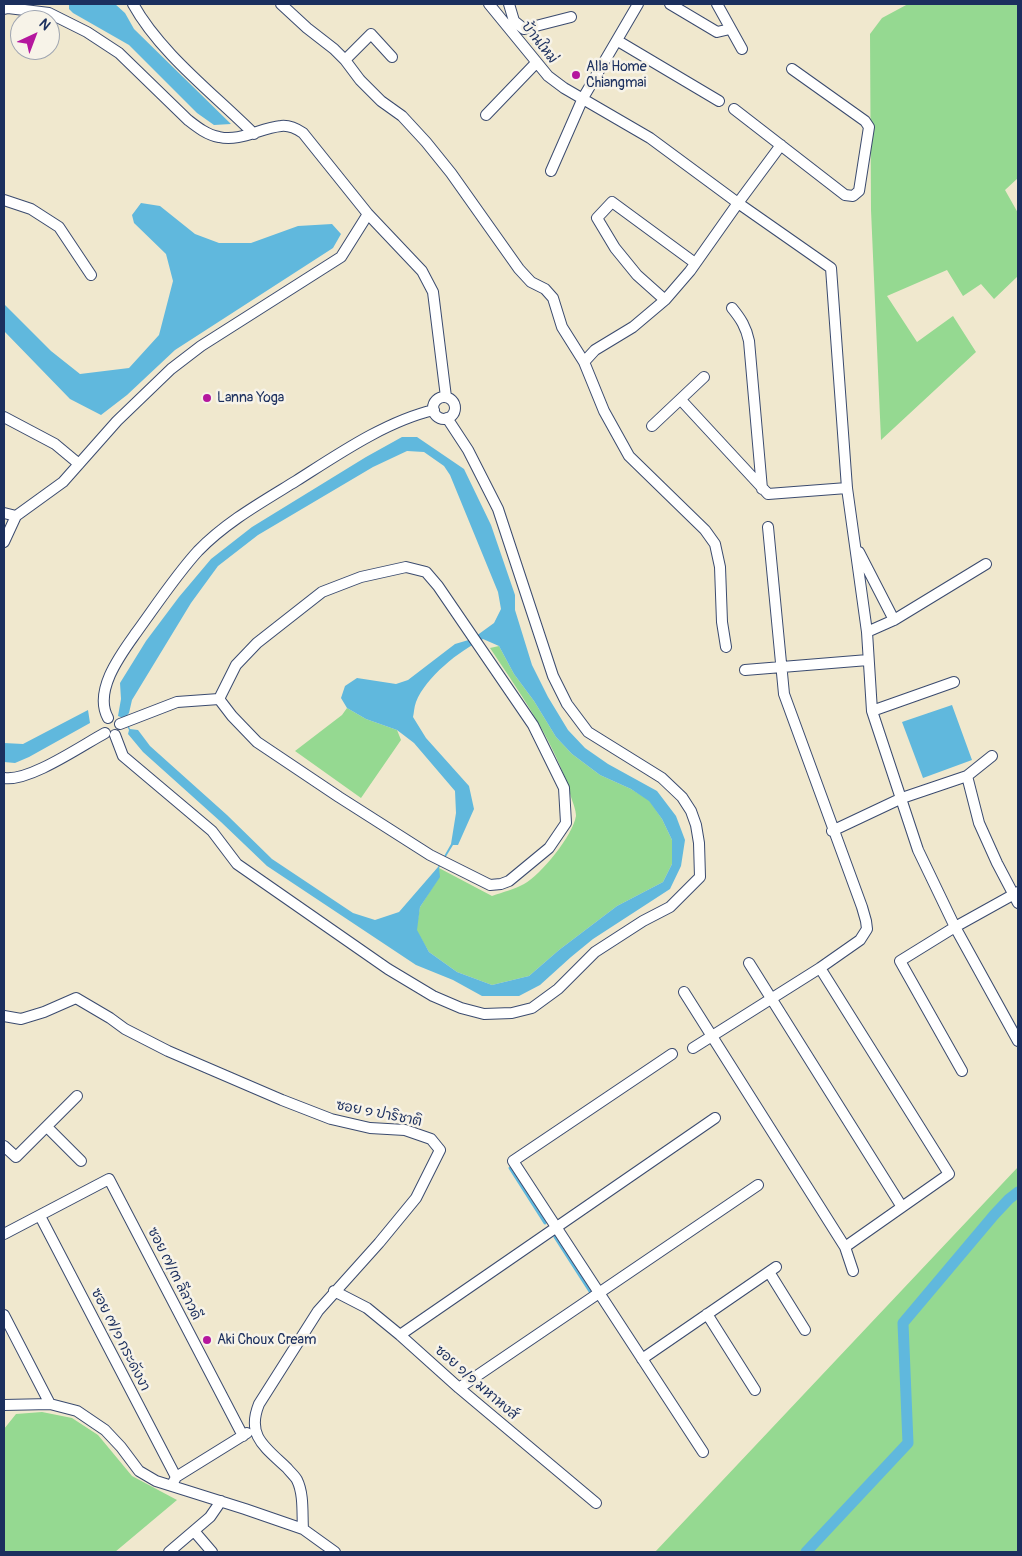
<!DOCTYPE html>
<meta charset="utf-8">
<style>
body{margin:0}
#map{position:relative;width:1022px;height:1556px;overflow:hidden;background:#f0e8ce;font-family:Pangolin,sans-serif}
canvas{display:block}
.frame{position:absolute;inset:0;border:5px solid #1b2f5e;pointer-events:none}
.north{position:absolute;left:10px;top:10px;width:50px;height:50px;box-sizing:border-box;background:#f7f3e8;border:1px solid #9fa5b1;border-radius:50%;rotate:43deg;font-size:14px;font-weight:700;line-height:20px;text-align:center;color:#1b2f5e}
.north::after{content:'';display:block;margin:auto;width:18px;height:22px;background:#b5179e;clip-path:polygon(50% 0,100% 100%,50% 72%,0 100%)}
</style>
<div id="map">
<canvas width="1022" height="1556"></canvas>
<div class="frame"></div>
<div class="north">N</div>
</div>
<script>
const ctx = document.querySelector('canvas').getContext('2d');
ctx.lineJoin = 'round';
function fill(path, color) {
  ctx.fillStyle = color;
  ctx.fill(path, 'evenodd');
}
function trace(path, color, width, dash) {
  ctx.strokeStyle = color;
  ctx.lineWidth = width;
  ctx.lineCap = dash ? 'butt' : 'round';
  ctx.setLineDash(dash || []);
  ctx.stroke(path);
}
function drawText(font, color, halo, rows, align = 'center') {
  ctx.font = font + ' Pangolin,"Playpen Sans Thai",sans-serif';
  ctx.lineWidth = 5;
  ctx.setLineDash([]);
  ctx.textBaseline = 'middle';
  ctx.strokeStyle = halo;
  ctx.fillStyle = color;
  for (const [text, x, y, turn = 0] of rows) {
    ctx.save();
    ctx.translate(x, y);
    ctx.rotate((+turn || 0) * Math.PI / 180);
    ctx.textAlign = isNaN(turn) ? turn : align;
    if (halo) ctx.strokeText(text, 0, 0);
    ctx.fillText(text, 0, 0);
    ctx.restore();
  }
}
const green = new Path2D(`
 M 908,4 L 1018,4 L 1018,178 L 1005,190 L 1018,213 L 1018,276 L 994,299 L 981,284 L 963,296 L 947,270 L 887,296 L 917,342 L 953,316 L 976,352 L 881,440 L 871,210 L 870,34 L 882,18 Z
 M 499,646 L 514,674 L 534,701 L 556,737 L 572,754 L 600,775 L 631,789 L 649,800 L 662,819 L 672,840 L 672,864 L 663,882 L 617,906 L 559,950 L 529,976 L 492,985 L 457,972 L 429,952 L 416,930 L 420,907 L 439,877 L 439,868 L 492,896 C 503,892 515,889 524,884 C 541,875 573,835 576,816 C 576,810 573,803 571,797 C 557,745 520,693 490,648 Z
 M 347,708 L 366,719 L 397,730 L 401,740 L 361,798 L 295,751 L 342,715 Z
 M 1018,1167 L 1018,1552 L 655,1552 Z
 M 42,1412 L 72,1418 L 98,1435 L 132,1476 L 177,1500 L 115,1552 L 4,1552 L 4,1429 L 16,1414 Z`);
const water = new Path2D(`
 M 69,4 L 115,4 L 125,13 L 134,29 L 231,124 L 214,125 L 197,113 L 129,45 L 73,13 L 69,9 Z
 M 141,203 L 160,206 L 195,234 L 219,243 L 251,243 L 298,226 L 332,224 L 341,234 L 333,248 L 175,350 L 127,395 L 101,415 L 70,399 L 4,331 L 4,304 L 51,351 L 80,374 L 129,368 L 159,335 L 173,281 L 166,254 L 134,223 L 132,215 Z
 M 402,437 L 417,437 L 464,469 L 491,525 L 515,595 L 515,610 L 532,665 L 548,697 L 568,730 L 585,748 L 608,764 L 657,791 L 676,816 L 685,840 L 681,866 L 670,889 L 593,939 L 571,957 L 540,985 L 519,996 L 482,996 L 453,980 L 416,965 L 267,866 L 221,822 L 143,752 L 128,734 L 129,730 L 123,718 L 118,716 L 121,699 L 120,683 L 146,641 L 179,597 L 211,559 L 252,527 L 366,457 ZM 407,451 L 424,452 L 444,466 L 450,475 L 498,592 L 501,609 L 494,623 L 472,639 L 455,644 L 408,680 L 396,684 L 357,678 L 345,686 L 341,698 L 347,708 L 366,719 L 397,730 L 414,743 L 455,791 L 456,813 L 451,844 L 438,867 L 399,912 L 375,920 L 353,913 L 272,859 L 227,815 L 150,746 L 138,730 L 130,729 L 125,718 L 129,713 L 132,700 L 191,603 L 218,566 L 258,535 L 373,467 ZM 483,639 L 499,646 L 514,674 L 534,701 L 556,737 L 572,754 L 600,775 L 631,789 L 649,801 L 662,819 L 672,840 L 672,864 L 663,882 L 617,906 L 559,950 L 529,976 L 492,985 L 457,972 L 429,952 L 417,930 L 420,907 L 440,877 L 439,868 L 453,845 L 458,845 L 474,809 L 469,786 L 426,738 L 413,717 C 414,713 414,707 416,702 C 426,677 459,651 483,639 Z
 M 952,705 L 972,760 L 923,778 L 902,722 Z
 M 88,710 L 90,723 L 29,757 L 15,763 L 4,762 L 4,743 L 23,744 Z`);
const stream = new Path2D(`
 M 510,1168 L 545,1223
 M 555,1237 L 591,1293`);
const canal = new Path2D(`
 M 806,1552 L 908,1443 L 903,1323 L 994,1215 L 1009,1199 L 1018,1192`);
const street = new Path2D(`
 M 133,4 C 160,53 214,94 254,134
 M 281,4 L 307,28 L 334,49 L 345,60 L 360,80 L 381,101 L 402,116 L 426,142 L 451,173 L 519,269 L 531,282 L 545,289 L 553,298 L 562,327 L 584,362 L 604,411 L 629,456 L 705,530 L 715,544 L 720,567 L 722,622 L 726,647
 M 489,4 L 548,76 L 564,88 L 650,138 L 738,203 L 831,268 L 847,488 L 867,632 L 872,711 L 918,850 L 955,927 L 1018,1041
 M 509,4 L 514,21 L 524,29 L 571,17
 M 670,4 L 717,32 L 730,29
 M 717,4 L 742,49
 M 4,9 L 8,8 L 49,13 L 87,32 L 119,53 L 188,120 C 197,127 207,135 219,137 C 240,142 260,128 281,126 C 289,125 297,129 303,133 L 368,214 L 422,271 L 433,292 L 446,397
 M 618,41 L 719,101
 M 345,60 L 371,34 L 392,57
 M 734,109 L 845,195 L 853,196 L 859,191 L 869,127 L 865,121 L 792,69
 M 486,115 L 536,63
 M 551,171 L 583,98 L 638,4
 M 4,200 L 31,209 L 59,227 L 91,275
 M 665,300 L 637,275 L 615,248 L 597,218 L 612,202 L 695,263
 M 732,308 C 741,319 746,327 749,341 L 762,489
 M 584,362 L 595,350 L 633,327 L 665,300 L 690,271 L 738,203 L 781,145
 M433 408a11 11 0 1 1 22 0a11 11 0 1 1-22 0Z
 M 681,400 L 768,494 L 847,488
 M 4,417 L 55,444 L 79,464
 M 652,426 L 704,377
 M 4,513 L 16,516
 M 4,542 L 16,516 L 63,482 L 117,421 L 171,369 L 201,346 L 341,257 L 368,214
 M 859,552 L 894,620
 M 406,567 L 426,572 L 438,586 L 533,725 L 564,788 L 566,823 L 549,848 L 509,881 L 501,884 L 490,885 L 430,855 L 339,797 L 257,742 L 232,716 L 219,699 L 236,665 L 257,643 L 322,592 L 361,577 Z
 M 867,632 L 894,620 L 986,564
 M 745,670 L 868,660
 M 872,711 L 954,682
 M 108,718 C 93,691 121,654 136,633 C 155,607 176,575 198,551 C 226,522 262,502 296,481 C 337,455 386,421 434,410
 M 120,724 L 177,702 L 219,699
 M 115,735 L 123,756 L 212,831 L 237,864 L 388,969 L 433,996 L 461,1008 L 484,1014 L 512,1013 L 532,1008 L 558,989 L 595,952 L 643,921 L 670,907 L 700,877 L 699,843 L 696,825 L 691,811 L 682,797 L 662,778 L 588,732 L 567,704 L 553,676 L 498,509 L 468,450 L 447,418
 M 967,776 L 979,823 L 997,863 L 1018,903
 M 4,778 C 29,782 81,746 105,733
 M 832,831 L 902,798 L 967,776 L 992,756
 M 749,963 L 902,1207
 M 820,968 L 949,1174 L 845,1247
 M 684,992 L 845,1247 L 853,1271
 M 4,1016 L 21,1019 L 44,1012 L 76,998 L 110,1018 L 125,1029 L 168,1051 L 282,1100 L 331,1119 L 370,1128 L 405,1130 L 431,1139 L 440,1150 L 416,1198 L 379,1243 L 318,1311 L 259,1404 C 246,1436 265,1447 287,1468 C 290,1472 295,1476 297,1480 C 304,1494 302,1514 303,1529
 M 693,1048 L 820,968 L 860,940 L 867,929 L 866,921 L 862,907 L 784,694 L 768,527
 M 672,1054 L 513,1161 L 703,1452
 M 962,1071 L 900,961 L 955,927 L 1018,892
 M 47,1127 L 81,1161
 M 4,1146 L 16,1157 L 77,1096
 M 40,1216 L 176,1477
 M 4,1234 L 109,1179 L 243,1436
 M 769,1272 L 805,1330
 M 334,1291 L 367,1308 L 400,1335 L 459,1388 L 596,1503
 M 707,1314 L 755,1390
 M 4,1315 L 50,1404
 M 400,1335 L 715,1118
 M 642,1359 L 776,1267
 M 459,1388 L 758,1185
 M 4,1405 L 50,1404 L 77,1411 L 105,1430 L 121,1447 L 139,1471 L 156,1481 L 245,1509 L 303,1529 L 335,1552
 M 173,1483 L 176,1477 L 247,1433
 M 194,1531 L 212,1552
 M 169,1552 L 210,1517 L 221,1501`);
const markers = [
 [576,75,5,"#b5179e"],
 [207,398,5,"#b5179e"],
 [207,1340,5,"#b5179e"]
];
const streetNames = [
 ["บ้านใหม่",539,43,52],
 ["ซอย ๑ ปาริชาติ",379,1114,11],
 ["ซอย ๗/๓ ลีลาวดี",174,1274,63],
 ["ซอย ๗/๑ กระดังงา",120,1340,63],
 ["ซอย ๑/๑ มหาหงส์",476,1383,41]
];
const poiNames = [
 ["Alla Home",586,67],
 ["Chiangmai",586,83],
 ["Lanna Yoga",217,398],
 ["Aki Choux Cream",217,1340]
];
fill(green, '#95d991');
fill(water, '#60b8dd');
trace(stream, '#60b8dd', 3);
trace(canal, '#60b8dd', 11);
trace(street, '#3b4b6f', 12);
trace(street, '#fff', 10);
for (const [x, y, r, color] of markers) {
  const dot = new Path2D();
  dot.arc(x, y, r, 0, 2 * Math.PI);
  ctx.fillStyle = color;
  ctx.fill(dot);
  trace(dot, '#f7f3e8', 2);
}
drawText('14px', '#1b2f5e', '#f7f3e8', streetNames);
drawText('14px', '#1b2f5e', '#f7f3e8', poiNames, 'left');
</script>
